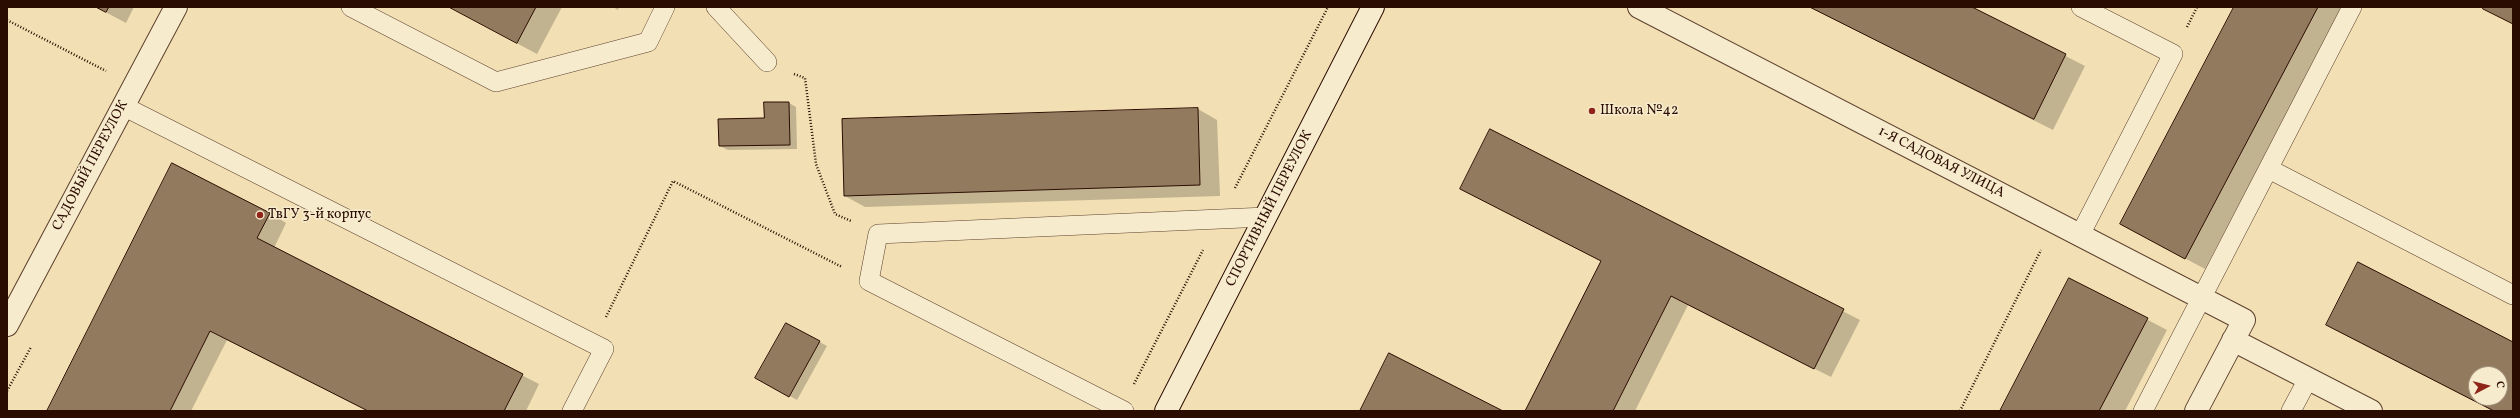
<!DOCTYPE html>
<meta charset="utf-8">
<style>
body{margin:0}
#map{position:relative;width:2520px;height:418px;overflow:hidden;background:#f2e0b4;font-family:Vollkorn,serif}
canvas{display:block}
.frame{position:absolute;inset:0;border:8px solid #2b0c01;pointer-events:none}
.north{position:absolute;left:2468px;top:366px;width:40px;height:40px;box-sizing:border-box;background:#f7ebce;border:1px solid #a5927c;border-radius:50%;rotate:83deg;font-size:11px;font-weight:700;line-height:16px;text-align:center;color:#2b0c01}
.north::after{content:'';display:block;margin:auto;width:14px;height:18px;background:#8f2418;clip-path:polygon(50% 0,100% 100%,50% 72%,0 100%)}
</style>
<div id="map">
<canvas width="2520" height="418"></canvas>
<div class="frame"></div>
<div class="north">С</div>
</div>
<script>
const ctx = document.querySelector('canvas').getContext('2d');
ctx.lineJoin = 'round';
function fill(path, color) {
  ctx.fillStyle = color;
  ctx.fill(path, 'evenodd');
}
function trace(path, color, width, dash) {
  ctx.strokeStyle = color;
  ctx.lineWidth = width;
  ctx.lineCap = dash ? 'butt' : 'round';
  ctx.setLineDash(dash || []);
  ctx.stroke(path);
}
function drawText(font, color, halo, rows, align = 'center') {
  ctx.font = font + ' Vollkorn,serif';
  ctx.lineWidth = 3;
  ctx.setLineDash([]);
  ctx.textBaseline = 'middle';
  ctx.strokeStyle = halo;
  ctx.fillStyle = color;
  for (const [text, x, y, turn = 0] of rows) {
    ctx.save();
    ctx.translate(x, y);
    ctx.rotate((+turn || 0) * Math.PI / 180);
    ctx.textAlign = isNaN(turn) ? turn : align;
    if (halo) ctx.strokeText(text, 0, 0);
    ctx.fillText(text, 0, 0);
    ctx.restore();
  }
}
const shadow = new Path2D(`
 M 96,7 L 134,7 L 126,23 Z
 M 449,7 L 562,7 L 537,54 Z
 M 613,7 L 619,7 L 618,10 Z
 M 1809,7 L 1970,7 L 2085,66 L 2053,130 Z
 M 2236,7 L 2343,7 L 2205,269 L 2121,224 Z
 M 789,103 L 796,107 L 797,149 L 728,150 L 720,146 Z
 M 1198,109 L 1217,120 L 1220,196 L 865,207 L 845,196 Z
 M 1490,131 L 1860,320 L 1831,377 L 1688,305 L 1635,411 L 1526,411 L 1602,261 L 1461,188 Z
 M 270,213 L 286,223 L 274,248 L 539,384 L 526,411 L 368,411 L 227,340 L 191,411 L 48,411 Z
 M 2070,279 L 2167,330 L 2125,411 L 2001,411 Z
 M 786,324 L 827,346 L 797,400 L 756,377 Z
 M 2347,336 L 2513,343 L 2513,411 L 2493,411 ZM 2476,374 L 2500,374 L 2500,398 L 2476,398 Z`);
const building = new Path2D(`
 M 96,7 L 109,7 L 106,12 Z
 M 449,7 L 536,7 L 517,43 Z
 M 1810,7 L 1972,7 L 2066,54 L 2034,119 Z
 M 2234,7 L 2318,7 L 2185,259 L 2120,224 Z
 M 2483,7 L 2513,7 L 2513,24 L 2483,9 Z
 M 764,102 L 789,102 L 790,145 L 719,146 L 718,119 L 764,118 Z
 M 1198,108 L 1200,185 L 844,196 L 842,119 Z
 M 1490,129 L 1844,309 L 1814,369 L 1671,296 L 1613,411 L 1525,411 L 1601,261 L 1460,189 Z
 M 172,163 L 270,213 L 257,238 L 523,374 L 504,411 L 368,411 L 210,331 L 170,411 L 47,411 Z
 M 2358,262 L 2513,342 L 2513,411 L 2494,411 L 2326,325 ZM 2476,374 L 2500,374 L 2500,398 L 2476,398 Z
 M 2069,278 L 2148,318 L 2099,411 L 2000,411 Z
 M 786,323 L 820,341 L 789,397 L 755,378 Z
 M 1389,353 L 1503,411 L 1360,411 Z`);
const path = new Path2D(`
 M 7,20 L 106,71
 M 2187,27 L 2197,7
 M 794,74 L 805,78 L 816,164 L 835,214 L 851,221
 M 1235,188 L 1328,7
 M 606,317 L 673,181 L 842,267
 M 1134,384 L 1203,250
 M 7,391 L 31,347
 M 1960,411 L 2041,250`);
const lane = new Path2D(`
 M 351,7 L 496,82 L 648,42 L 665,7
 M 716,7 L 767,62
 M 123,106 L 604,349 L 572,411
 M 2269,169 L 2513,295
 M 2080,235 L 2173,54 L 2081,7
 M 1124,411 L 869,281 L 878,234 L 1266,217
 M 2143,411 L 2352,7
 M 2291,411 L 2308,379`);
const street = new Path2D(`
 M 1639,7 L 2244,320 L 2196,411
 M 7,325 L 176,7
 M 2233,340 L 2371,411`);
const secondary = new Path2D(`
 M 1166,411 L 1373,7`);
const markers = [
 [1592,111,4,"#8f2418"],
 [260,215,4,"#8f2418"]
];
const poiNames = [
 ["Школа №42",1600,111],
 ["ТвГУ 3-й корпус",268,215]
];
const streetNames = [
 ["1-Я САДОВАЯ УЛИЦА",1941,163,27],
 ["САДОВЫЙ ПЕРЕУЛОК",91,166,-62],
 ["СПОРТИВНЫЙ ПЕРЕУЛОК",1270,209,-63]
];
fill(shadow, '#0003');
fill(building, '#927a5e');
trace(building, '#2b0c01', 1);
trace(lane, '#5d412e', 20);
trace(street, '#5d412e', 24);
trace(secondary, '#2b0c01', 24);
trace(path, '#2b0c01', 2.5, [1, 2]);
trace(lane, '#f7ebce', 19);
trace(street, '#f7ebce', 22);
trace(secondary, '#f7ebce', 22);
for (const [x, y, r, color] of markers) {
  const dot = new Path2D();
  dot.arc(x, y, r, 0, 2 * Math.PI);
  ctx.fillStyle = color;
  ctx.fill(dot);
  trace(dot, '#f7ebce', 1.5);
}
drawText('14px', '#2b0c01', '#f7ebce', poiNames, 'left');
drawText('14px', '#2b0c01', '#f7ebce', streetNames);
</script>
